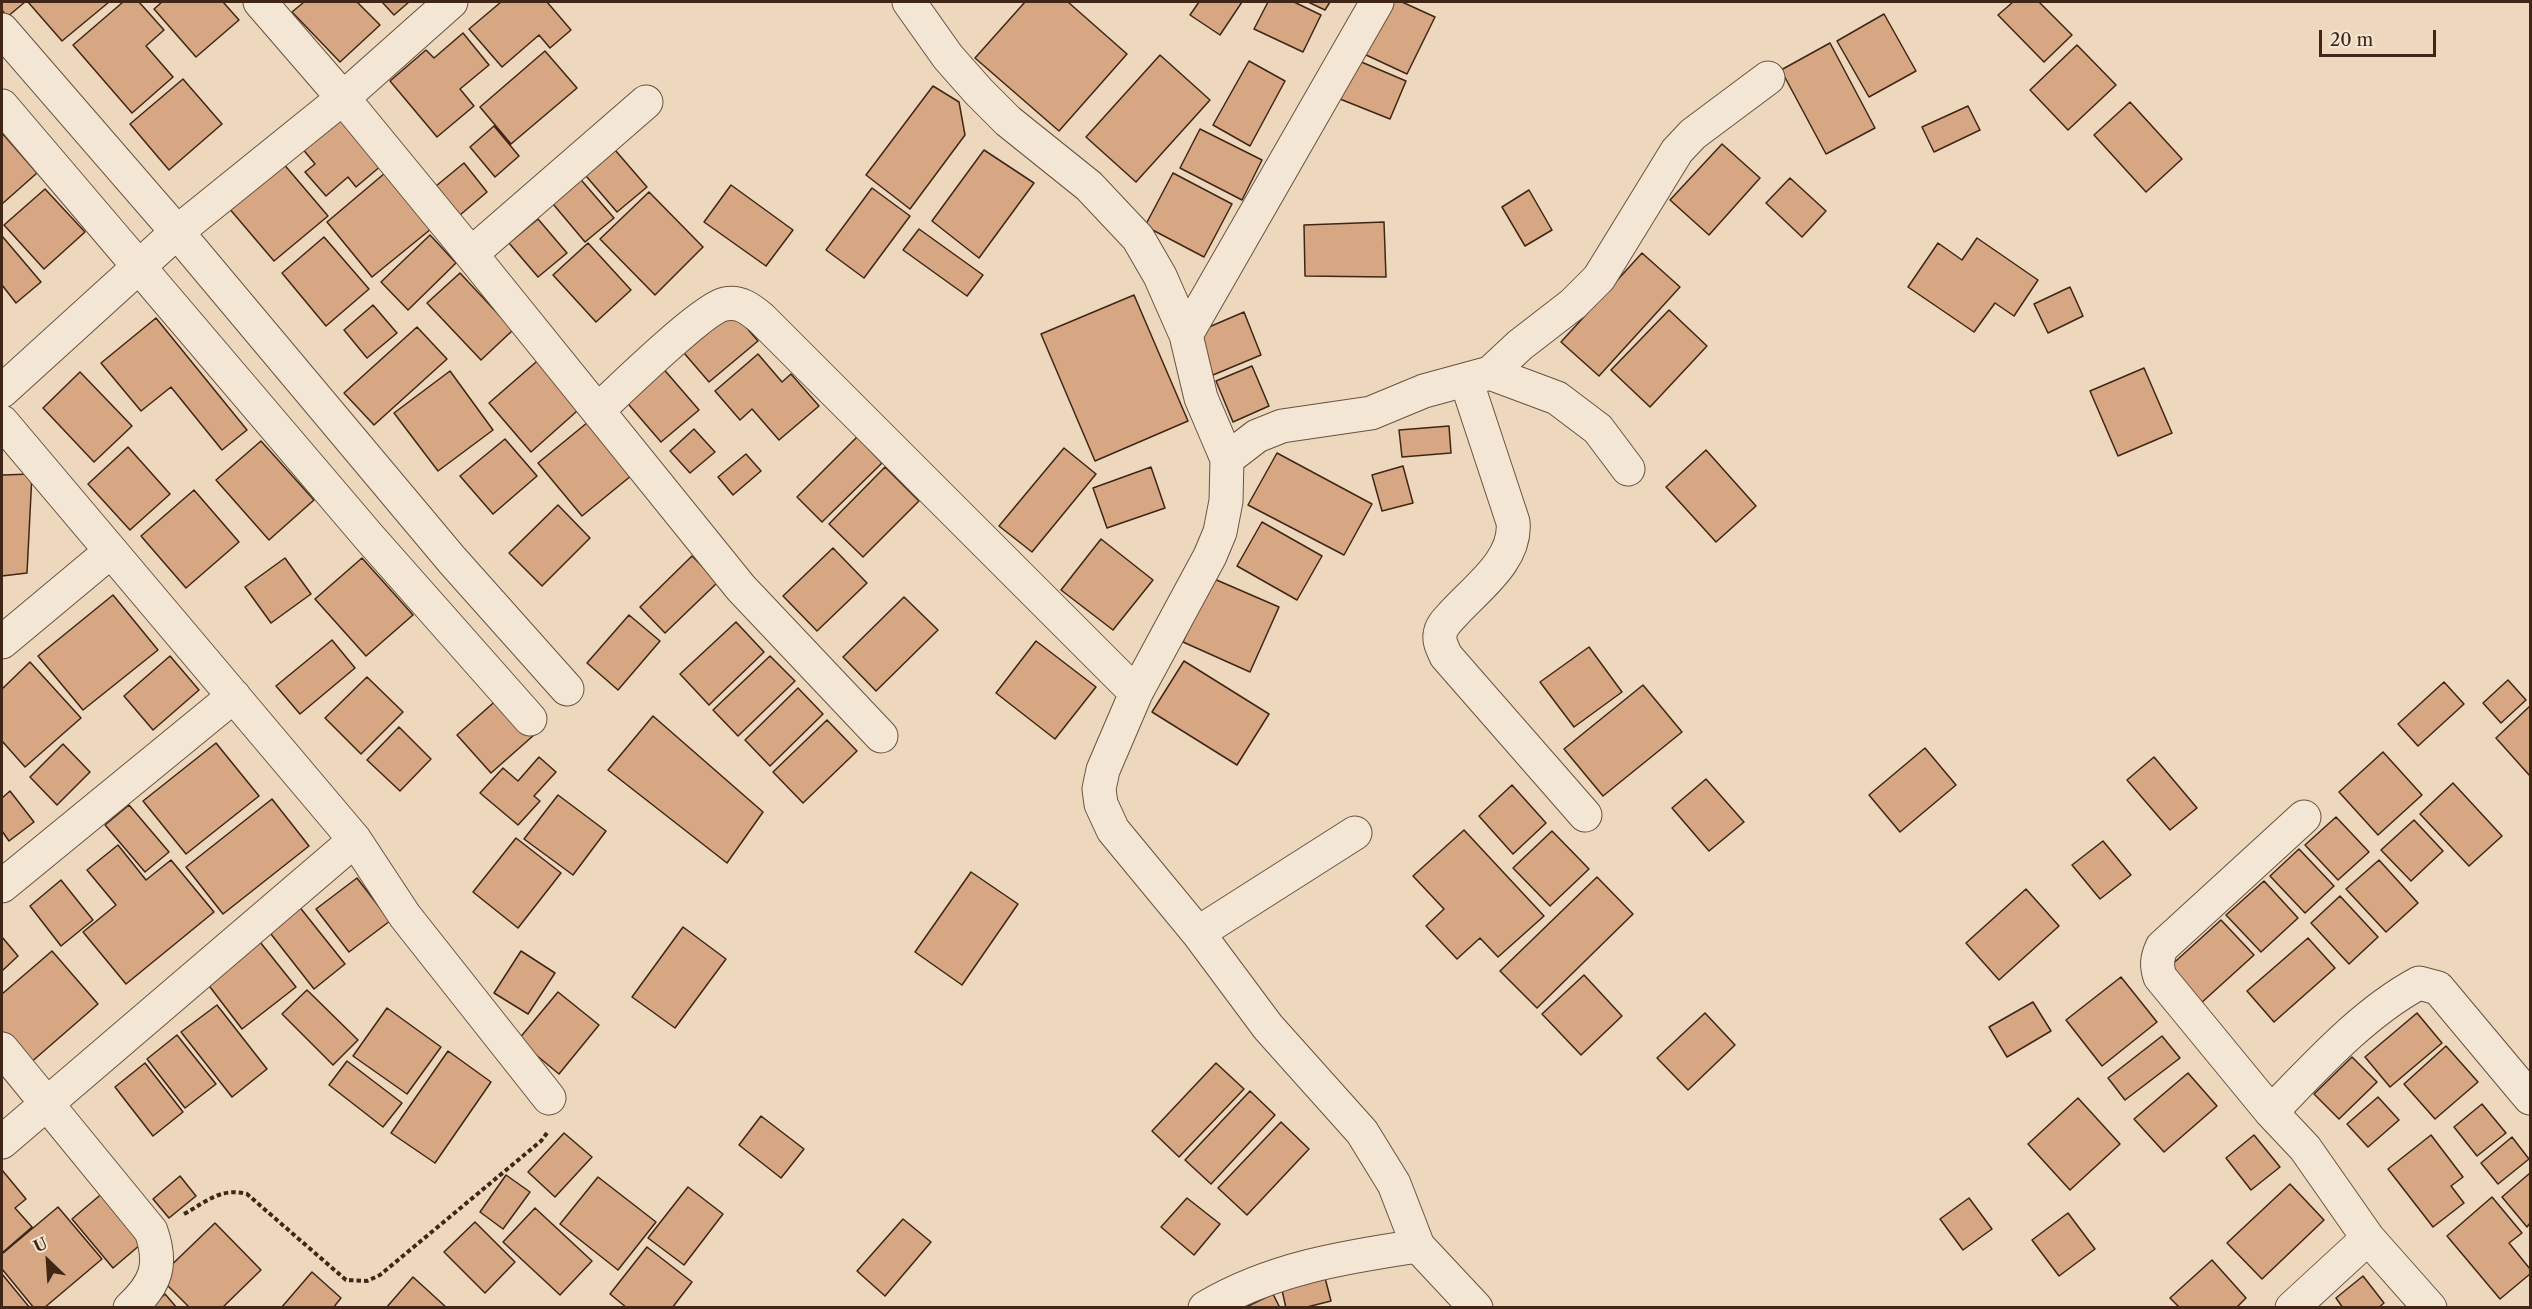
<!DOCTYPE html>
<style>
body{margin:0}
#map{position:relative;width:2532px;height:1309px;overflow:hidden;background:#edd8bd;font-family:"Libre Caslon Text",serif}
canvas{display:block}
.frame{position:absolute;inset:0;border:3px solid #3f2616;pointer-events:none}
.north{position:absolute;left:18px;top:1231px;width:60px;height:60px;-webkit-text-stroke:4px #f3e6d4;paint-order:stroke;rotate:335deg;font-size:16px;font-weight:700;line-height:24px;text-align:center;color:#3f2616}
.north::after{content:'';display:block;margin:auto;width:21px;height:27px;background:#3f2616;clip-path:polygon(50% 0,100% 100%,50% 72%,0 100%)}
.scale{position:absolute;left:2319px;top:30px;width:117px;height:27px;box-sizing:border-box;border:3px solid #3f2616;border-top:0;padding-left:8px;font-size:18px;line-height:21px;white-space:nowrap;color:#3f2616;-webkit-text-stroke:4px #f3e6d4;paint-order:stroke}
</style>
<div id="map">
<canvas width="2532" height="1309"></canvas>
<div class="frame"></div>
<div class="north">U</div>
<div class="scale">20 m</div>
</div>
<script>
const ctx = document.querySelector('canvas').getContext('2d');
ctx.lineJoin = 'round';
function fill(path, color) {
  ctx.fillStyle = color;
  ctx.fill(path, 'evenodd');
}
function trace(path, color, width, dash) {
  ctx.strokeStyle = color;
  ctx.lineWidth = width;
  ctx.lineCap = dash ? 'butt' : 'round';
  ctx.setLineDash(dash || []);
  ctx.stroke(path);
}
const building = new Path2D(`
 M 2,2 L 25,2 L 7,17 L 2,10 Z
 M 28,2 L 109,2 L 62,41 Z
 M 123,2 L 139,2 L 164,30 L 146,46 L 173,77 L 132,113 L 73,45 Z
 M 162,2 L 223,2 L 239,20 L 196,57 L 154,9 Z
 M 304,2 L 357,2 L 380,25 L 340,62 L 292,12 Z
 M 382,2 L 409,2 L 394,15 Z
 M 501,2 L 547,2 L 571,30 L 550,48 L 539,35 L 502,67 L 469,29 Z
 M 1025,2 L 1068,2 L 1127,54 L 1059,131 L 975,58 Z
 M 1199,2 L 1242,2 L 1220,35 L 1190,15 Z
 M 1268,2 L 1294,2 L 1321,15 L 1303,52 L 1254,29 Z
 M 1308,2 L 1330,2 L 1325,10 Z
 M 1388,2 L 1402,2 L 1435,17 L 1407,74 L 1364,54 Z
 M 2013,2 L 2039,2 L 2072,35 L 2044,62 L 1998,15 Z
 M 1884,14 L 1916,71 L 1869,97 L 1837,41 Z
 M 463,33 L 489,65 L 460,89 L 474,106 L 437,137 L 390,81 L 426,50 L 434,58 Z
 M 1830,43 L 1875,128 L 1826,154 L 1781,70 Z
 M 2077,45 L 2116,85 L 2068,130 L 2030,90 Z
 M 545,51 L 577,88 L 511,144 L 480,107 Z
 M 1160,55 L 1210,100 L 1136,182 L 1086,137 Z
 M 1352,58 L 1406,81 L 1390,119 L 1335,97 Z
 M 1249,61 L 1285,81 L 1250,146 L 1213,125 Z
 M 183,79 L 222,124 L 169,170 L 130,124 Z
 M 933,86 L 959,102 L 965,135 L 910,209 L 866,175 Z
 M 2130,102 L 2182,159 L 2146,192 L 2094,135 Z
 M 1968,106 L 1980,130 L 1934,152 L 1922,127 Z
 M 340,115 L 382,165 L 356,187 L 348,177 L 326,196 L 305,172 L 315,164 L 302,148 Z
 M 494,126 L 519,156 L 495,177 L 470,147 Z
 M 1200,129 L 1262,160 L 1242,200 L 1180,168 Z
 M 2,133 L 37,173 L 2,204 Z
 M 609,143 L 647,187 L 617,212 L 580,169 Z
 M 1722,144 L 1760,178 L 1709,235 L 1670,200 Z
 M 984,150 L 1034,183 L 979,258 L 932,221 Z
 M 282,162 L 328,216 L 274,261 L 228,207 Z
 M 464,163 L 487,192 L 460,215 L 436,186 Z
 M 385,173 L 431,229 L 372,277 L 327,222 Z
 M 1173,173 L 1232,204 L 1204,257 L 1145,226 Z
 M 576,174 L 614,218 L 585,242 L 548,198 Z
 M 1790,178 L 1826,211 L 1802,237 L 1766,203 Z
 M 731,185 L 793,230 L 766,266 L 704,222 Z
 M 872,188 L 910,216 L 864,278 L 826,250 Z
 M 45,189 L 85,232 L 44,269 L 4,225 Z
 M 1529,190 L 1552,230 L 1525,246 L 1502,207 Z
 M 649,192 L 703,247 L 655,295 L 600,239 Z
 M 538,219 L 567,253 L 538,277 L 509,243 Z
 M 1384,222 L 1386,277 L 1305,276 L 1304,225 Z
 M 919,229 L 983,275 L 967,296 L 903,250 Z
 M 430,235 L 456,263 L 408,310 L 381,282 Z
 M 2,236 L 41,282 L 16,303 L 2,285 Z
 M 324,237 L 369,289 L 326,326 L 282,273 Z
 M 1977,238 L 2038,280 L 2014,316 L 1995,303 L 1974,332 L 1908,287 L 1938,243 L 1962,260 Z
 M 588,243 L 631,290 L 596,322 L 553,275 Z
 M 1642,253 L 1680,287 L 1599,376 L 1561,342 Z
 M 460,273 L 513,330 L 481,360 L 427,303 Z
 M 2070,287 L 2083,316 L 2048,333 L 2034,304 Z
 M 1134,295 L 1188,421 L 1095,461 L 1041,334 Z
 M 373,305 L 397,333 L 367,358 L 344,330 Z
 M 1669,310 L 1707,346 L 1650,407 L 1611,370 Z
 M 733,312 L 758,341 L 709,382 L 684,353 Z
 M 1244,312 L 1261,355 L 1213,375 L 1195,333 Z
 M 156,318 L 247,430 L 222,450 L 171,387 L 141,411 L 101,363 Z
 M 417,327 L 447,359 L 374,425 L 344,393 Z
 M 758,354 L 782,382 L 791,374 L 819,406 L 779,440 L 752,409 L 740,420 L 715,391 Z
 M 543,356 L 585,404 L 531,452 L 489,403 Z
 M 661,366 L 699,410 L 661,442 L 623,398 Z
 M 1252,366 L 1269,406 L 1233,422 L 1216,381 Z
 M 2144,368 L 2172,433 L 2118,456 L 2090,391 Z
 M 450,371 L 493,430 L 438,471 L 394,413 Z
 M 80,372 L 132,426 L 94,462 L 43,408 Z
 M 593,418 L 637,471 L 582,516 L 538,463 Z
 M 1449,426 L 1451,453 L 1402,457 L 1399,430 Z
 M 694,429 L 715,452 L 690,473 L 670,451 Z
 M 857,437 L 882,463 L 822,522 L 797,497 Z
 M 505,439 L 537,476 L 493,514 L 460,476 Z
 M 261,441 L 314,500 L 269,540 L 216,480 Z
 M 128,447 L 170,494 L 130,530 L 88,484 Z
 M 1064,448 L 1096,474 L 1032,552 L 999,526 Z
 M 1706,450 L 1756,506 L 1716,542 L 1666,487 Z
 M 1277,453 L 1372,504 L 1344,555 L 1248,505 Z
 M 746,454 L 761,471 L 733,495 L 718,477 Z
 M 1403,466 L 1413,503 L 1382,511 L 1372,475 Z
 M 885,467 L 919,501 L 863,557 L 829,524 Z
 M 1151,467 L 1165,508 L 1107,528 L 1093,488 Z
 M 32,474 L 27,573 L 2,576 L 2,475 Z
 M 194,490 L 239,542 L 186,588 L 141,536 Z
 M 558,505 L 590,538 L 542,586 L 509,553 Z
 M 1262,522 L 1322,556 L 1297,600 L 1237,566 Z
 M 1101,539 L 1153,580 L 1113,630 L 1061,590 Z
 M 833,548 L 867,583 L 817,631 L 783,596 Z
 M 692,556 L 718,582 L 665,633 L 640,607 Z
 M 285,558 L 311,594 L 271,623 L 245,587 Z
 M 362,558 L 413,615 L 366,656 L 315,599 Z
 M 1212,578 L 1279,607 L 1250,672 L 1183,642 Z
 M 113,595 L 158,650 L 83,710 L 38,656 Z
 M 904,597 L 938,630 L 876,691 L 843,657 Z
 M 629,615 L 660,641 L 618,690 L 587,663 Z
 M 736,622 L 764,652 L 709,705 L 680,674 Z
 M 332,640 L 355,668 L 300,714 L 276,686 Z
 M 1036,641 L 1096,687 L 1055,739 L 996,693 Z
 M 1589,647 L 1622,692 L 1574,727 L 1540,682 Z
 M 170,656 L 199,690 L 153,730 L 124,696 Z
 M 770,656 L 795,681 L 738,736 L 713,710 Z
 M 1184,661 L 1269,714 L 1237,765 L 1152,712 Z
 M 30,662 L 81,718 L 25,767 L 2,741 L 2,689 Z
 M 367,677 L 403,712 L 361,754 L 325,718 Z
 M 2508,680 L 2526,700 L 2501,723 L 2483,703 Z
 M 2444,682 L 2464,704 L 2418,746 L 2398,724 Z
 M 1643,685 L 1682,732 L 1603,796 L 1564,749 Z
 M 798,688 L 823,714 L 770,766 L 745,740 Z
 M 500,697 L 534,735 L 491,773 L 457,735 Z
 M 2530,706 L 2530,776 L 2496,738 Z
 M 653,716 L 763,812 L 727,863 L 608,770 Z
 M 827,720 L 857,751 L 803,803 L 773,772 Z
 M 399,727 L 431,759 L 400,791 L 367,760 Z
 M 216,743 L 259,796 L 186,854 L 143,801 Z
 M 63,744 L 90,772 L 57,805 L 30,777 Z
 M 1925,748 L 1956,785 L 1900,832 L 1869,795 Z
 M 2383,752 L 2422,795 L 2378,835 L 2339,792 Z
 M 539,757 L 556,772 L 534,796 L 540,801 L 518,825 L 480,793 L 503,768 L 518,781 Z
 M 2154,757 L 2197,808 L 2170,830 L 2127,780 Z
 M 1706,779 L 1744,822 L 1709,851 L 1672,808 Z
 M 2453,783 L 2502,836 L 2469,866 L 2420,814 Z
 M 1512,785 L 1546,823 L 1513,854 L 1479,816 Z
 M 10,791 L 34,822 L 9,841 L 2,831 L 2,798 Z
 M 558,795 L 606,831 L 573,875 L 524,839 Z
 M 272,799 L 309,846 L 223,914 L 186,867 Z
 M 129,805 L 169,852 L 145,872 L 105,825 Z
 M 2336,817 L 2369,852 L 2338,880 L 2305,845 Z
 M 2414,820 L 2443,851 L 2411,881 L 2381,850 Z
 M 1464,830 L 1544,916 L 1498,957 L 1480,938 L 1457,959 L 1426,926 L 1444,909 L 1413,876 Z
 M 1552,831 L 1589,869 L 1550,906 L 1513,868 Z
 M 516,838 L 561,873 L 518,928 L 473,892 Z
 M 2103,841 L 2131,875 L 2100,899 L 2072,865 Z
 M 118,845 L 146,880 L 171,860 L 214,912 L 126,984 L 83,932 L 116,905 L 87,870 Z
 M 2299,849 L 2334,886 L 2305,913 L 2270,876 Z
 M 2379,860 L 2418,903 L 2386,932 L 2346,889 Z
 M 971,872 L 1018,904 L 962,985 L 915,952 Z
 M 1597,877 L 1633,914 L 1537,1008 L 1500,971 Z
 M 357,878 L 390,921 L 349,952 L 316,909 Z
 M 61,880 L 93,920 L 61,946 L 30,906 Z
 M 2264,881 L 2298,918 L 2261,952 L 2226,915 Z
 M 2026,889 L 2059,926 L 1999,980 L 1966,943 Z
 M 2340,896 L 2378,937 L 2349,964 L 2311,923 Z
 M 298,905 L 345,964 L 314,989 L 267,929 Z
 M 2221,920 L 2254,955 L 2200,1004 L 2167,969 Z
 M 683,927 L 726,959 L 675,1028 L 632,997 Z
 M 2,937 L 18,956 L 2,971 Z
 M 2308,938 L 2335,968 L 2274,1022 L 2247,991 Z
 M 260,942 L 296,987 L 242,1029 L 207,983 Z
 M 52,951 L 98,1004 L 29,1064 L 2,1033 L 2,994 Z
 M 521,951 L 555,973 L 528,1014 L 494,993 Z
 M 1584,975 L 1622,1016 L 1581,1055 L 1542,1014 Z
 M 2121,977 L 2157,1022 L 2102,1066 L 2066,1020 Z
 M 307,990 L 358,1040 L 333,1065 L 282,1014 Z
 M 558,992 L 599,1025 L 559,1074 L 518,1040 Z
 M 2033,1002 L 2051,1031 L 2007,1057 L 1989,1027 Z
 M 217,1005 L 267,1069 L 232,1097 L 181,1032 Z
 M 387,1008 L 441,1047 L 407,1094 L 353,1056 Z
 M 1705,1013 L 1735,1045 L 1688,1090 L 1657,1058 Z
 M 2417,1013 L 2442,1043 L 2390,1087 L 2365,1057 Z
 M 177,1035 L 216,1084 L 185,1108 L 147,1059 Z
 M 2162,1036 L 2180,1058 L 2125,1100 L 2108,1078 Z
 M 2446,1046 L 2478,1082 L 2435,1119 L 2404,1084 Z
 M 448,1051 L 491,1082 L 435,1163 L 391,1133 Z
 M 2352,1057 L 2377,1082 L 2339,1119 L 2314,1094 Z
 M 347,1061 L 402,1103 L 383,1127 L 329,1085 Z
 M 145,1063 L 183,1112 L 153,1136 L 115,1087 Z
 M 1216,1063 L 1244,1089 L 1179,1157 L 1152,1131 Z
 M 2188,1073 L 2217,1106 L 2164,1152 L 2134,1119 Z
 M 1250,1091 L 1275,1115 L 1211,1184 L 1185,1160 Z
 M 2378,1097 L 2399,1120 L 2368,1147 L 2347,1124 Z
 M 2078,1098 L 2120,1144 L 2070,1190 L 2028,1144 Z
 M 2482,1104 L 2506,1133 L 2477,1156 L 2454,1127 Z
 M 761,1116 L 804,1149 L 781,1178 L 739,1145 Z
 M 1281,1122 L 1309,1149 L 1247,1215 L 1218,1188 Z
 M 564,1133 L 592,1157 L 555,1197 L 528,1172 Z
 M 2254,1135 L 2280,1167 L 2251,1190 L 2226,1158 Z
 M 2431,1135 L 2463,1177 L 2451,1186 L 2464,1203 L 2433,1227 L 2388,1169 Z
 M 2512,1137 L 2529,1159 L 2498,1184 L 2481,1163 Z
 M 2,1170 L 26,1199 L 15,1208 L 32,1227 L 2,1253 Z
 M 2530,1173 L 2530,1223 L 2527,1227 L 2502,1197 Z
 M 506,1175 L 530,1192 L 503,1229 L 480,1212 Z
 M 180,1176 L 196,1196 L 169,1218 L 153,1199 Z
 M 598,1177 L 656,1222 L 618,1270 L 560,1224 Z
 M 2290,1184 L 2324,1220 L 2262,1279 L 2227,1243 Z
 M 688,1187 L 723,1214 L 684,1265 L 648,1238 Z
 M 105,1191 L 147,1239 L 113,1268 L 72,1219 Z
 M 2492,1197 L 2522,1233 L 2509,1243 L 2530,1269 L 2530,1274 L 2500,1299 L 2447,1236 Z
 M 1187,1198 L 1220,1224 L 1194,1255 L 1161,1227 Z
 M 1969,1198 L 1992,1229 L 1963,1250 L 1940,1219 Z
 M 58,1207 L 102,1259 L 44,1308 L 34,1308 L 2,1269 L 2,1254 Z
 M 535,1208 L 592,1261 L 560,1295 L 503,1242 Z
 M 2068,1213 L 2095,1249 L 2059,1276 L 2032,1240 Z
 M 903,1219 L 931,1242 L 885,1296 L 857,1271 Z
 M 475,1222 L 515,1262 L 485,1293 L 444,1252 Z
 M 215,1223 L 261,1270 L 222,1308 L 190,1308 L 159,1277 Z
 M 647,1247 L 692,1282 L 672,1308 L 627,1308 L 610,1294 Z
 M 2212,1260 L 2246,1298 L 2236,1308 L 2180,1308 L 2170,1298 Z
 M 1323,1270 L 1331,1301 L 1303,1308 L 1286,1308 L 1280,1281 Z
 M 312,1272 L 341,1298 L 333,1308 L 281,1308 Z
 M 2,1274 L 30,1308 L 2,1308 Z
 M 2363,1276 L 2384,1303 L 2378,1308 L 2343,1308 L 2336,1298 Z
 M 413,1277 L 447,1308 L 386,1308 Z
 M 165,1294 L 177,1308 L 150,1308 Z
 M 1273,1294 L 1280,1308 L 1244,1308 Z`);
const path = new Path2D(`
 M 184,1214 C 206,1202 221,1187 247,1194 L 346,1280 L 367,1281 L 380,1275 L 541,1141 L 547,1133`);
const street = new Path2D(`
 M 260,2 L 343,98 L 471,254 L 741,588 L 881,736
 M 909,2 L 948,57 L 979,92 L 1008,121 L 1089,186 L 1138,238 L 1160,276 L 1186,335 L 1201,398 L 1227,459 L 1226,501 L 1220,532 L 1210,556 L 1136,693 L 1103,770 L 1099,789 L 1101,804 L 1113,830 L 1198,933 L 1268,1027 L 1362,1132 L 1394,1184 L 1418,1246 L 1476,1308
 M 2,30 L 177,232 L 452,560 L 567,689
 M 2,106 L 369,537 L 530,719
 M 471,254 L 646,102
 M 1186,335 L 1377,2
 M 1490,373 L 1520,345 L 1573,304 L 1599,278 L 1677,151 L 1693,134 L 1768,78
 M 1466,380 L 1513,522 C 1517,559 1478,587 1455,612 C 1449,619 1441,625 1440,635 C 1439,643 1443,649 1446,656 L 1585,815
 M 2,391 L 177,232 L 343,98 L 451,2
 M 598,410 C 619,391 703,308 725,304 C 740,301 750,309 761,318 L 1136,693
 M 2,422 L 355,840 L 405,916 L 549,1098
 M 1227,459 L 1257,436 L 1282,426 L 1371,413 L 1424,391 L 1490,373 L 1557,398 L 1598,429 L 1628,469
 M 2,642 L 110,552
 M 2304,817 L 2162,947 C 2157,958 2156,965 2160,977 L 2271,1112 L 2305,1148 L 2368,1238 L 2430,1308
 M 2,886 L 234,696
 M 1198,933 L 1355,833
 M 2,1049 L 151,1231 C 163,1265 156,1284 130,1308
 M 2271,1112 C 2315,1067 2363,1013 2419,983 L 2438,988 L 2530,1098
 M 2,1142 L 355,840
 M 1205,1308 C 1270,1269 1344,1257 1418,1246
 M 2292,1308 L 2368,1238`);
fill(building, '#d7a682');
trace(building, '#3f2616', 1.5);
trace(street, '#6a5240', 35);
trace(path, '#3f2616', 4, [4.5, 3]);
trace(street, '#f3e6d4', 33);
</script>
